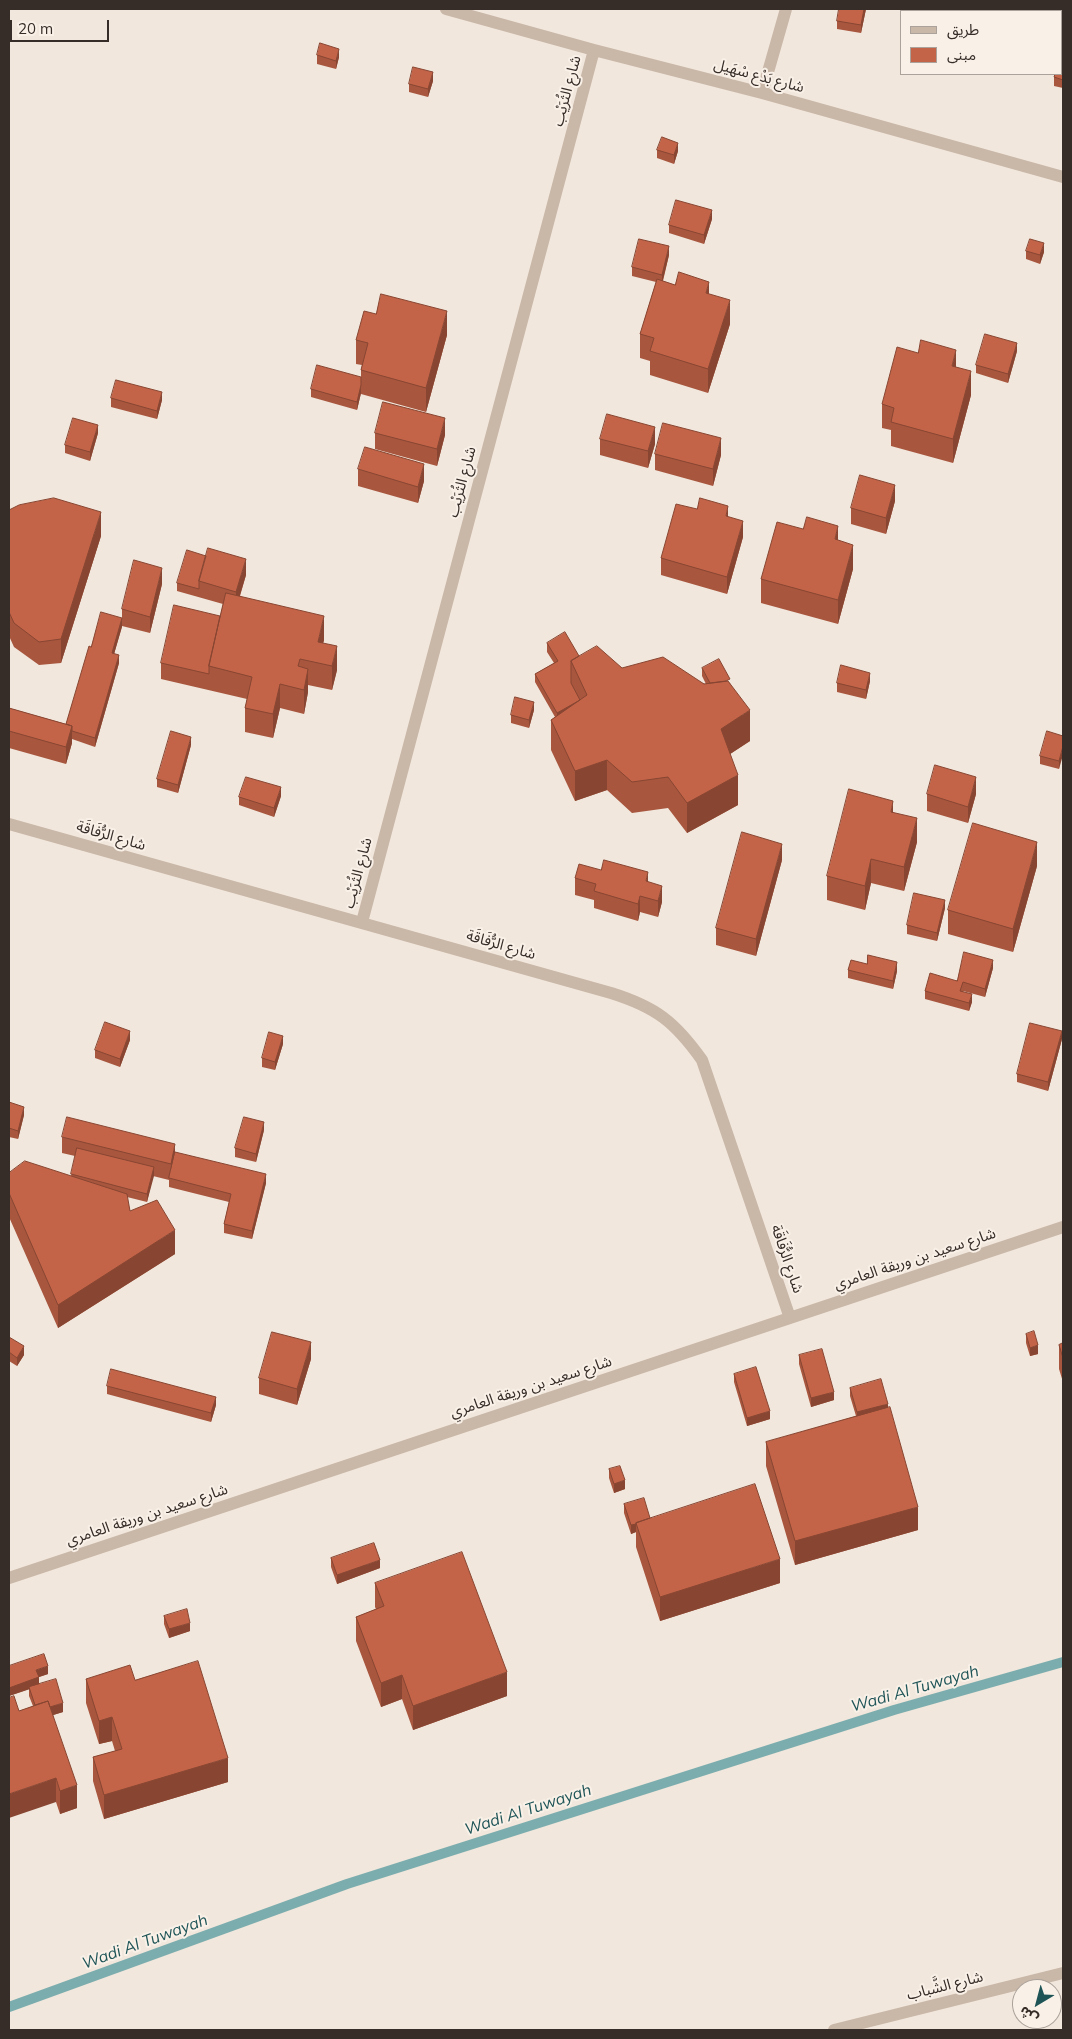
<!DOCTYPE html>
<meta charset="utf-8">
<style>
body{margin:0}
#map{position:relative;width:1072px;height:2039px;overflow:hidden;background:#f1e7dc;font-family:Mulish,"Noto Sans Arabic",sans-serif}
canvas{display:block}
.frame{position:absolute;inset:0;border:10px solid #362c28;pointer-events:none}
.legend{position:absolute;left:900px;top:10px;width:162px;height:65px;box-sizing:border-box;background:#f9f1e8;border:1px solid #aba29b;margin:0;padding:6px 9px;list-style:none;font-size:15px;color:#362c28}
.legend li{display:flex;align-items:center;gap:10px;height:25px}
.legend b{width:25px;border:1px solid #aba29b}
.north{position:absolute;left:1012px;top:1979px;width:50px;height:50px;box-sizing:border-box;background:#f9f1e8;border:1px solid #aba29b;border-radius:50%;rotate:217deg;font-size:14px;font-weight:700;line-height:20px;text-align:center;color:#362c28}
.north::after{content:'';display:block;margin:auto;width:18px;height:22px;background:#1f5457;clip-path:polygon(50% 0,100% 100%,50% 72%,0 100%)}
.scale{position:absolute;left:10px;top:20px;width:99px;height:22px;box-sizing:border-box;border:2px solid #362c28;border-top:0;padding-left:6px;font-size:15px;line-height:18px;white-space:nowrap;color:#362c28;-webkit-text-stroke:4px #f9f1e8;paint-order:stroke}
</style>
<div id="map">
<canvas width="1072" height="2039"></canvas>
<div class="frame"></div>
<ul class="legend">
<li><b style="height:6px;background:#c9b7a8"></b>طريق</li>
<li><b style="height:14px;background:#c36448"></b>مبنى</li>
</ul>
<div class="north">ش</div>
<div class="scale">20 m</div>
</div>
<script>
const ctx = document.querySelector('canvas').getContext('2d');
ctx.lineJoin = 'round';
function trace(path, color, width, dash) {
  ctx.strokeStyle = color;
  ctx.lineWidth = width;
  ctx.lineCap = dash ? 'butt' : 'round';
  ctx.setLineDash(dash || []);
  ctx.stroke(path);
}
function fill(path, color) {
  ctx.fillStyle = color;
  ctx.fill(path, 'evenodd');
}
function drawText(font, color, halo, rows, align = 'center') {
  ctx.font = font + ' Mulish,"Noto Sans Arabic",sans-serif';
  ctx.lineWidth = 4;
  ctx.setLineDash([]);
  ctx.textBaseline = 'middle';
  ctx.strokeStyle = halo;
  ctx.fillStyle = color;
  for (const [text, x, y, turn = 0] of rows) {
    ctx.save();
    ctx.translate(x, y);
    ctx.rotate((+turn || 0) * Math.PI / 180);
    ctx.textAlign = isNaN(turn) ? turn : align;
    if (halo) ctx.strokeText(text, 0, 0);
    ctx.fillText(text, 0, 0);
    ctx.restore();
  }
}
const stream = new Path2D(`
 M 9,2007 L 347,1884 L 894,1710 L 1063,1662`);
const minor = new Path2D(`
 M 446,9 L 594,50 L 762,93 L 1063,177
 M 762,93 L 786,9
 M 9,824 L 611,993 C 656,1007 675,1022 702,1060 L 790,1318
 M 362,922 L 594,50
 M 9,1578 L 1063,1227
 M 834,2030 L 1063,1973`);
const wall = new Path2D(`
 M 866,9 L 861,33 L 837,29 L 837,21 Z
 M 925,9 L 1049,9 L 1049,11 L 925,11 Z
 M 1050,9 L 1063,9 L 1063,13 L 1061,12 L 1061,11 L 1057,11 Z
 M 1063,52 L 1063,88 L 1054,86 L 1054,77 Z
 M 317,55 L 339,57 L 336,69 L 317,64 Z
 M 433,81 L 428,97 L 409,92 L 409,84 Z
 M 657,150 L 678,151 L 674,164 L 657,158 Z
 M 712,219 L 704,244 L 669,233 L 669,225 Z
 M 1026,251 L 1044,252 L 1040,264 L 1026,259 Z
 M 669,255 L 663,281 L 675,285 L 709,294 L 730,324 L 708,393 L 650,375 L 650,361 L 640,358 L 640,334 L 656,282 L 632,276 L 632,267 Z
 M 447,335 L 426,412 L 361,394 L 361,393 L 357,410 L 311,397 L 311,389 L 361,377 L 361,370 L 362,365 L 356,364 L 356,340 Z
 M 1017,351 L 1008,383 L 976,373 L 976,365 Z
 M 956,367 L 971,395 L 953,463 L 891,446 L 891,430 L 882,428 L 882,404 Z
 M 111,398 L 162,400 L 157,419 L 111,407 Z
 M 98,433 L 90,461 L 65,453 L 65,445 Z
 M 375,433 L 445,435 L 437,466 L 375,449 Z
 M 600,439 L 655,444 L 648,468 L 600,455 Z
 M 655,454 L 721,455 L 713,486 L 655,470 Z
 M 358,469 L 424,481 L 418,503 L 358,486 Z
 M 895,501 L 886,534 L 851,524 L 851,508 Z
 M 697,509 L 743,537 L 727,594 L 661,575 L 661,558 Z
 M 9,510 L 101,536 L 61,663 L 39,665 L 14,647 L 9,636 Z
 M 838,540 L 853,569 L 838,624 L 761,603 L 761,579 Z
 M 246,575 L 240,596 L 324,640 L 323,643 L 337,670 L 332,690 L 308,685 L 308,692 L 304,714 L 280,708 L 273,738 L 245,732 L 245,708 L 247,699 L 161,679 L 161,663 L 220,616 L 223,604 L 177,591 L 177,583 Z
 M 162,584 L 150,633 L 122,626 L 114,654 L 119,663 L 95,747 L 72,739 L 72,743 L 66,764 L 9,748 L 9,708 L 66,724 L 91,647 L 122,618 L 122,609 Z
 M 547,643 L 579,656 L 622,668 L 706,684 L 702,676 L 702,668 L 730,683 L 750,741 L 730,754 L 738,805 L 687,833 L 668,808 L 632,813 L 607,790 L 575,801 L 551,750 L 551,720 L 555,717 L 535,682 L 535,674 L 554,663 L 547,652 Z
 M 870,681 L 866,699 L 837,692 L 837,683 Z
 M 534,710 L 529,728 L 511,723 L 511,715 Z
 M 1063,736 L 1059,769 L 1040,764 L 1040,756 Z
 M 191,745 L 178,793 L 157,787 L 157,779 Z
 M 927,794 L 976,794 L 968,823 L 927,811 Z
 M 281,796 L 274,817 L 239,805 L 239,797 Z
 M 893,812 L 917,842 L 904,891 L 871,883 L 865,910 L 827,900 L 827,876 Z
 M 782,860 L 756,956 L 716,945 L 716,928 Z
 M 1037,866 L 1013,952 L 948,934 L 948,910 Z
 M 601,870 L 648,882 L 662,902 L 658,917 L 640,912 L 638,921 L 594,908 L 594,900 L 575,895 L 575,878 Z
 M 945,908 L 937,941 L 907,934 L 907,925 Z
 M 993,968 L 985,997 L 963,991 L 972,1002 L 969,1011 L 925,999 L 925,991 Z
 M 848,970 L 897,971 L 893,989 L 848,978 Z
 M 1062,1039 L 1048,1091 L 1017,1082 L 1017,1074 Z
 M 130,1040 L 120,1067 L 95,1058 L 95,1050 Z
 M 283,1044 L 275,1070 L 262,1067 L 262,1058 Z
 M 9,1102 L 24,1115 L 18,1139 L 9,1137 Z
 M 264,1130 L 256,1162 L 235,1157 L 235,1148 Z
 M 62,1137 L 175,1152 L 266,1183 L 252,1239 L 224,1233 L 224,1224 L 229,1202 L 169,1187 L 169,1180 L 153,1176 L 147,1202 L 127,1197 L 130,1211 L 175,1254 L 58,1328 L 9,1217 L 9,1173 L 71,1176 L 75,1156 L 62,1153 Z
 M 1026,1334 L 1038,1354 L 1030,1356 L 1026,1343 Z
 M 9,1337 L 24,1355 L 17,1366 L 9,1361 Z
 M 1063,1343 L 1063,1382 L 1059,1369 L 1059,1345 Z
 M 799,1355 L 834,1400 L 811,1407 L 799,1364 Z
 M 311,1359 L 297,1405 L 259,1394 L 259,1378 Z
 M 734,1374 L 770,1419 L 747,1426 L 734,1382 Z
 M 107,1386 L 216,1405 L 211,1422 L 107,1394 Z
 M 850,1388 L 888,1407 L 918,1530 L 795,1565 L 766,1466 L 766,1442 L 856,1416 L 850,1396 Z
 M 609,1469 L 625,1489 L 614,1493 L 609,1478 Z
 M 624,1504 L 650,1518 L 780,1583 L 660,1621 L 636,1547 L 636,1532 L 631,1534 L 624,1513 Z
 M 331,1558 L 380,1568 L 337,1584 L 331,1567 Z
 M 375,1583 L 507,1696 L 413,1730 L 402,1699 L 381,1707 L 356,1641 L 356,1617 L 376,1609 L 375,1607 Z
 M 164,1616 L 190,1631 L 169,1638 L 164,1624 Z
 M 9,1666 L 48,1674 L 39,1677 L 39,1684 L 63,1712 L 53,1715 L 77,1808 L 60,1814 L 56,1802 L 19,1711 L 33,1706 L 29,1696 L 29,1689 L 9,1696 Z
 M 86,1679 L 135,1680 L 228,1782 L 104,1819 L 93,1781 L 93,1757 L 115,1751 L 112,1741 L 99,1744 L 86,1703 Z`);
const shadedWall = new Path2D(`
 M 864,9 L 866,9 L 861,33 L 861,25 Z
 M 1045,9 L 1049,9 L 1049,11 L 1044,11 Z
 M 339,49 L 339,57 L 336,69 L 336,61 Z
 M 433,72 L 433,81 L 428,97 L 428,89 Z
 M 678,143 L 678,151 L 674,164 L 674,155 Z
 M 712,210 L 712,219 L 704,244 L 704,235 Z
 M 1044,243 L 1044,252 L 1040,264 L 1040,255 Z
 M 669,246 L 669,255 L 662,283 L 662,275 Z
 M 709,282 L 709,306 L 706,293 Z
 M 730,300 L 730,324 L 708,393 L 708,369 Z
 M 447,311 L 447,335 L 426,412 L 426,388 Z
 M 1017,343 L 1017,351 L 1008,383 L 1008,374 Z
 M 956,350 L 956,374 L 952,366 Z
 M 971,371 L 971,395 L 953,463 L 953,439 Z
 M 361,385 L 361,393 L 357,410 L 357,402 Z
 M 162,392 L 162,400 L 157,419 L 157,411 Z
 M 445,418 L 445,435 L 437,466 L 437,449 Z
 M 98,425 L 98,433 L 90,461 L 90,452 Z
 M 655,427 L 655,444 L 648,468 L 648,451 Z
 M 721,438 L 721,455 L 713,486 L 713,469 Z
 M 424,464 L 424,481 L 418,503 L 418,487 Z
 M 895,485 L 895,501 L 886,534 L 886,518 Z
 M 728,506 L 728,522 L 726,516 Z
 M 101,512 L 101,536 L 61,663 L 61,639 Z
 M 743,521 L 743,537 L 727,594 L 727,577 Z
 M 838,526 L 838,550 L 835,539 Z
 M 853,545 L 853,569 L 838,624 L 838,600 Z
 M 246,559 L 246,575 L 236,608 L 236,592 Z
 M 162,568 L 162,584 L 150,633 L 150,617 Z
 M 324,616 L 324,640 L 318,663 L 318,642 Z
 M 122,618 L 122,627 L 112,661 L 112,653 Z
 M 337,646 L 337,670 L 332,690 L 332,666 Z
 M 119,655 L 119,663 L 95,747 L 95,738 Z
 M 308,669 L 308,692 L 304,714 L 304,690 Z
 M 870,673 L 870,681 L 866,699 L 866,690 Z
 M 280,684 L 280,708 L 273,738 L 273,714 Z
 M 580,700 L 557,721 L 557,713 Z
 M 534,702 L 534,710 L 529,728 L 529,720 Z
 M 750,710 L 750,741 L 721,760 L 721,729 Z
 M 72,726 L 72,743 L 66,764 L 66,747 Z
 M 191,737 L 191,745 L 178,793 L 178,785 Z
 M 1063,746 L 1063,755 L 1059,769 L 1059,761 Z
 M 607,760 L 607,790 L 575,801 L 575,771 Z
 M 738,775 L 738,805 L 687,833 L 687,803 Z
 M 976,777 L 976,794 L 968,823 L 968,807 Z
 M 281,787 L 281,796 L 274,817 L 274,808 Z
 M 893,801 L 893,824 L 891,812 Z
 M 917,818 L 917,842 L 904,891 L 904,867 Z
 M 1037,842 L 1037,866 L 1013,952 L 1013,929 Z
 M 782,844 L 782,860 L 756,956 L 756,939 Z
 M 871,859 L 871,883 L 865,910 L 865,886 Z
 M 648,872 L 648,889 L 646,898 L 646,881 Z
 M 662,886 L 662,902 L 658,917 L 658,901 Z
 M 640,896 L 640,912 L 638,921 L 638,904 Z
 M 945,900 L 945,908 L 937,941 L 937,933 Z
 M 993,960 L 993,968 L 985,997 L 985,989 Z
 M 897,962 L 897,971 L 893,989 L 893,981 Z
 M 972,994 L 972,1002 L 969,1011 L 969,1003 Z
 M 130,1031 L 130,1040 L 120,1067 L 120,1059 Z
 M 1062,1031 L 1062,1039 L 1048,1091 L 1048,1082 Z
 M 283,1036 L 283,1044 L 275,1070 L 275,1062 Z
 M 24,1107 L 24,1115 L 18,1139 L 18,1131 Z
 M 264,1122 L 264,1130 L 256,1162 L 256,1154 Z
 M 175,1144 L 175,1160 L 171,1180 L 171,1164 Z
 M 154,1167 L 154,1176 L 147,1202 L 147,1194 Z
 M 266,1174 L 266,1183 L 252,1239 L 252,1231 Z
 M 175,1230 L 175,1254 L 58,1328 L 58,1305 Z
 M 311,1342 L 311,1359 L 297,1405 L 297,1389 Z
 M 1038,1345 L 1038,1354 L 1030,1356 L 1030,1348 Z
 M 24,1346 L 24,1355 L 17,1366 L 17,1358 Z
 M 834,1392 L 834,1400 L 811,1407 L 811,1398 Z
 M 216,1397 L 216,1405 L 211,1422 L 211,1413 Z
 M 888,1404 L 888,1412 L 857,1420 L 857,1412 Z
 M 770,1411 L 770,1419 L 747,1426 L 747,1418 Z
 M 625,1480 L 625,1489 L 614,1493 L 614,1484 Z
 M 918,1507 L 918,1530 L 795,1565 L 795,1541 Z
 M 636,1524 L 636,1532 L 631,1534 L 631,1525 Z
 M 780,1559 L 780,1583 L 660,1621 L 660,1597 Z
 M 380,1560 L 380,1568 L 337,1584 L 337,1575 Z
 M 190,1623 L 190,1631 L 169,1638 L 169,1629 Z
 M 48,1666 L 48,1674 L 39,1677 L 39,1686 L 9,1696 L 9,1688 L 36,1670 Z
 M 507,1672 L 507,1696 L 413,1730 L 413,1706 Z
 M 402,1675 L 402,1699 L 381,1707 L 381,1683 Z
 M 63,1703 L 63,1712 L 37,1720 L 37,1711 Z
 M 112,1717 L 112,1741 L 99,1744 L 99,1721 Z
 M 228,1758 L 228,1782 L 104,1819 L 104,1795 Z
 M 56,1778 L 56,1802 L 9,1818 L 9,1794 Z
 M 77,1785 L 77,1808 L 60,1814 L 60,1791 Z`);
const building = new Path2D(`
 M 839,9 L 864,9 L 861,25 L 837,21 Z
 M 977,9 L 1015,9 L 1015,11 L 986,11 Z
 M 1017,9 L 1045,9 L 1044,11 L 1017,11 Z
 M 320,43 L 339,49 L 336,61 L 317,55 Z
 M 1061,51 L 1063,52 L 1063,80 L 1054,77 L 1055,74 L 1061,74 Z
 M 413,67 L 433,72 L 428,89 L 409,84 Z
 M 662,137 L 678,143 L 674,155 L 657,150 Z
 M 676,200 L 712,210 L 704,235 L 669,225 Z
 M 639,239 L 669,246 L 662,275 L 632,267 Z
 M 1030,239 L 1044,243 L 1040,255 L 1026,251 Z
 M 679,272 L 709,282 L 706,293 L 730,300 L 708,369 L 650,351 L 654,338 L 640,334 L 657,279 L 675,285 Z
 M 381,294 L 447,311 L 426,388 L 361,370 L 368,343 L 356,340 L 364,311 L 376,314 Z
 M 985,334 L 1017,343 L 1008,374 L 976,365 Z
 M 921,340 L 956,350 L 952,366 L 971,371 L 953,439 L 891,422 L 894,408 L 882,404 L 897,347 L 918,353 Z
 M 317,365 L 361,377 L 361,385 L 357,402 L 311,389 Z
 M 116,380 L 162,392 L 157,411 L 111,398 Z
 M 383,402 L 445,418 L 437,449 L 375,433 Z
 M 607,414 L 655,427 L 648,451 L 600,439 Z
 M 73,418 L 98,425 L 90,452 L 65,445 Z
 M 663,423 L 721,438 L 713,469 L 655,454 Z
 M 365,447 L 424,464 L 418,487 L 358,469 Z
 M 860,475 L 895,485 L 886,518 L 851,508 Z
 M 54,498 L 101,512 L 61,639 L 39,642 L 14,623 L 9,612 L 9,510 L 19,505 Z
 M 700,498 L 728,506 L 726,516 L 743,521 L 727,577 L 661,558 L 676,504 L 697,509 Z
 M 807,517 L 838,526 L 835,539 L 853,545 L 838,600 L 761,579 L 777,522 L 803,529 Z
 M 208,548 L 246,559 L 236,592 L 199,581 Z
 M 187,550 L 206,556 L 199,581 L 199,589 L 177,583 Z
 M 134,560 L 162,568 L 150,617 L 122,609 Z
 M 226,593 L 324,616 L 318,642 L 337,646 L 332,666 L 300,659 L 298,666 L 308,669 L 304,690 L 280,684 L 273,714 L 245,708 L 252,677 L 209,666 Z
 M 174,605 L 220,616 L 209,666 L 209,674 L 161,663 Z
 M 101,612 L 122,618 L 112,653 L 119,655 L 95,738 L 72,731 L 72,726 L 66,724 L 89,646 L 91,647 Z
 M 565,632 L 579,656 L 571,661 L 571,683 L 580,700 L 557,713 L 535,674 L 558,661 L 547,643 Z
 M 597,646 L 622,668 L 663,657 L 704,684 L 728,681 L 750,710 L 721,729 L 738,775 L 687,803 L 668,777 L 632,782 L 607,760 L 575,771 L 551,720 L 587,695 L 571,661 Z
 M 719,659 L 730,679 L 726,681 L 710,683 L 702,668 Z
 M 841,665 L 870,673 L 866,690 L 837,683 Z
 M 515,697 L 534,702 L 529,720 L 511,715 Z
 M 9,708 L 72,726 L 66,747 L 9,731 Z
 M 171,731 L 191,737 L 178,785 L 157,779 Z
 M 1047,731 L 1063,736 L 1063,746 L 1059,761 L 1040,756 Z
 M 935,765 L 976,777 L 968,807 L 927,794 Z
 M 246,777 L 281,787 L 274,808 L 239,797 Z
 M 849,789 L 893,801 L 891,812 L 917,818 L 904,867 L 871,859 L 865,886 L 827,876 Z
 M 973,823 L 1037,842 L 1013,929 L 948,910 Z
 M 742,832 L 782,844 L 756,939 L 716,928 Z
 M 604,860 L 648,872 L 646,881 L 662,886 L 658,901 L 640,896 L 638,904 L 594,891 L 596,884 L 575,878 L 579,864 L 601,870 Z
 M 914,893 L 945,900 L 937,933 L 907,925 Z
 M 964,952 L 993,960 L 985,989 L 963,982 L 960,991 L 972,994 L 969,1003 L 925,991 L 930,973 L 957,981 Z
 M 868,955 L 897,962 L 893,981 L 848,970 L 851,960 L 867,964 Z
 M 105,1022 L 130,1031 L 120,1059 L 95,1050 Z
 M 1030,1023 L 1062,1031 L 1048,1082 L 1017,1074 Z
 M 269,1032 L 283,1036 L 275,1062 L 262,1058 Z
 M 9,1102 L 24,1107 L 18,1131 L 9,1128 Z
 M 67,1117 L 175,1144 L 171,1164 L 62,1137 Z
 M 244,1117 L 264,1122 L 256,1154 L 235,1148 Z
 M 77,1148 L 154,1167 L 147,1194 L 71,1174 Z
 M 175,1152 L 266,1174 L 252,1231 L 224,1224 L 231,1194 L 169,1178 Z
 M 25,1161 L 127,1194 L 130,1211 L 157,1200 L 175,1230 L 58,1305 L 9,1193 L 9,1173 Z
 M 1034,1331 L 1038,1345 L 1030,1348 L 1026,1334 Z
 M 272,1332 L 311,1342 L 297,1389 L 259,1378 Z
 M 9,1337 L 24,1346 L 17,1358 L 9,1352 Z
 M 1063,1343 L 1063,1358 L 1059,1345 Z
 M 822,1349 L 834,1392 L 811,1398 L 799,1355 Z
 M 756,1367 L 770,1411 L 747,1418 L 734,1374 Z
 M 111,1369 L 216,1397 L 211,1413 L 107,1386 Z
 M 881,1379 L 888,1404 L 857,1412 L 850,1388 Z
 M 890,1407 L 918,1507 L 795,1541 L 766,1442 Z
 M 620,1466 L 625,1480 L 614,1484 L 609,1469 Z
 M 755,1484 L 780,1559 L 660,1597 L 636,1523 Z
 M 644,1498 L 650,1518 L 636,1523 L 636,1524 L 631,1525 L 624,1504 Z
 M 374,1543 L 380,1560 L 337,1575 L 331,1558 Z
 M 462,1552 L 507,1672 L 413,1706 L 402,1675 L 381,1683 L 356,1617 L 384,1606 L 375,1583 Z
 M 187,1609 L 190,1623 L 169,1629 L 164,1616 Z
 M 44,1654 L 48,1666 L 36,1670 L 39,1677 L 9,1688 L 9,1666 Z
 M 198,1661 L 228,1758 L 104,1795 L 93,1757 L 122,1749 L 112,1717 L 99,1721 L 86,1679 L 130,1665 L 135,1680 Z
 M 56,1679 L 63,1703 L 50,1707 L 48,1701 L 35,1705 L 29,1687 Z
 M 14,1696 L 19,1711 L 48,1701 L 77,1785 L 60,1791 L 56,1778 L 9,1794 L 9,1698 Z`);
const streetNames = [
 ["شارع بَدْع سْهَيل",759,76,15],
 ["شارع الثُرَيْب",567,91,-75],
 ["شارع الثُرَيْب",462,482,-75],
 ["شارع الرُّفَاقَة",111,836,16],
 ["شارع الثُرَيْب",358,873,-75],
 ["شارع الرُّفَاقَة",501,945,16],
 ["شارع الرُّفَاقَة",787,1259,71],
 ["شارع سعيد بن وريقة العامري",915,1259,-18],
 ["شارع سعيد بن وريقة العامري",531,1387,-18],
 ["شارع سعيد بن وريقة العامري",147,1515,-18],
 ["شارع الشَّباب",945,1986,-14]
];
const waterNames = [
 ["Wadi Al Tuwayah",915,1689,-16],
 ["Wadi Al Tuwayah",528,1810,-18],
 ["Wadi Al Tuwayah",145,1942,-20]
];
trace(stream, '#7cadae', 10);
trace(minor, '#c9b7a8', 12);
fill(wall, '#a8563e');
fill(shadedWall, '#884632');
fill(building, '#c36448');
trace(building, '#884632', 1);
drawText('15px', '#362c28', '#f9f1e8', streetNames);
drawText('italic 16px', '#1f5457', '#f9f1e8', waterNames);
</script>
